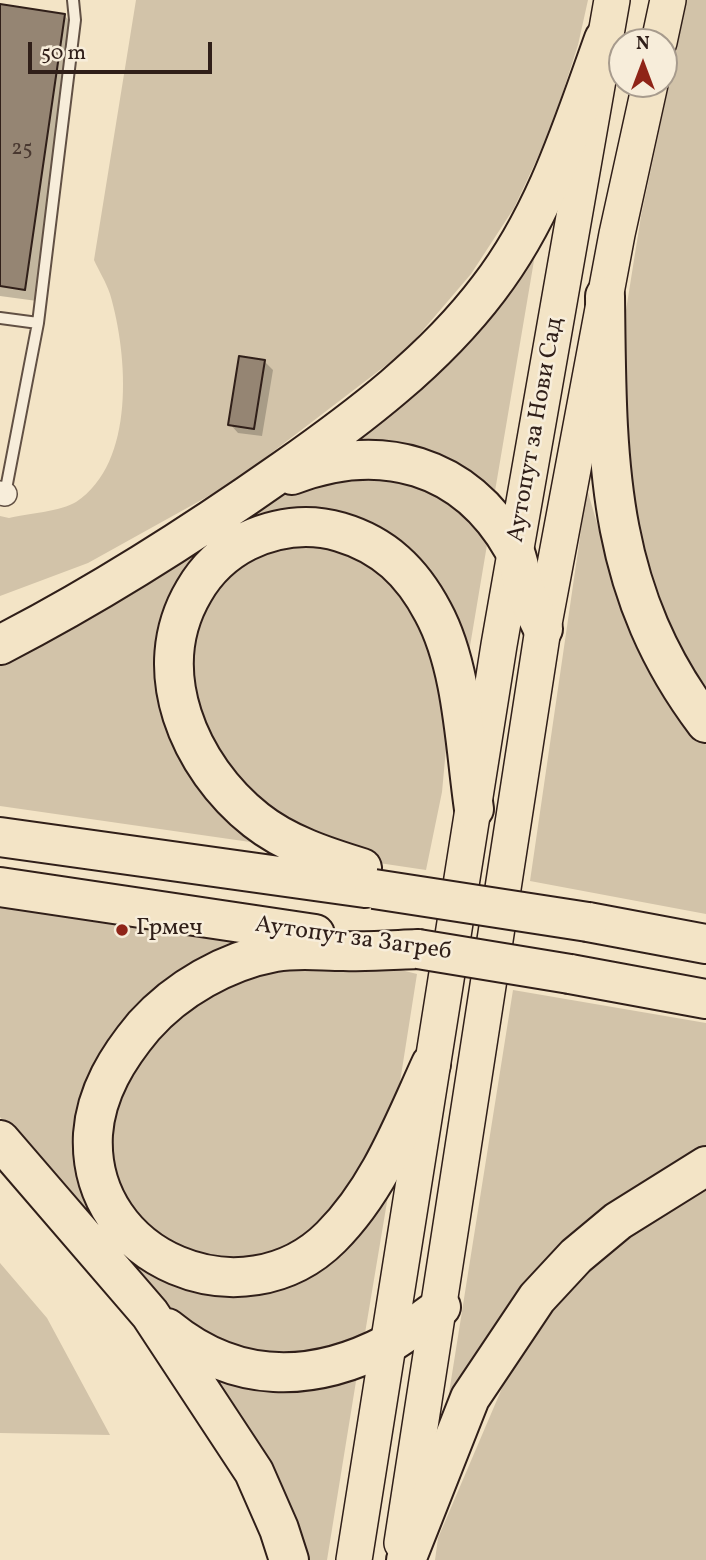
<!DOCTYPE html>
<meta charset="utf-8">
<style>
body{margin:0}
#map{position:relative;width:706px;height:1560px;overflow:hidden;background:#f3e4c6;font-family:Vollkorn,serif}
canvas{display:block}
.north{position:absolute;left:608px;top:28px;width:70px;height:70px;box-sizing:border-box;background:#f7edda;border:2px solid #a79b8d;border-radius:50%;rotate:0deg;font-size:19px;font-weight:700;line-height:28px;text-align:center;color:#301f19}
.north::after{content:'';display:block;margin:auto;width:24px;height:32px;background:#8f2418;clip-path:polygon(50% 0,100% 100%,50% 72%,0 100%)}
.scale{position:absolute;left:28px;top:42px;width:184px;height:32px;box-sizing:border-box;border:4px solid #301f19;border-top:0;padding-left:9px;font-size:21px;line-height:24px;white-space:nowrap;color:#301f19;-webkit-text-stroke:5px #f7edda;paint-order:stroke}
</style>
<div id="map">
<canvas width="706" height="1560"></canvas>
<div class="north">N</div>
<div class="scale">50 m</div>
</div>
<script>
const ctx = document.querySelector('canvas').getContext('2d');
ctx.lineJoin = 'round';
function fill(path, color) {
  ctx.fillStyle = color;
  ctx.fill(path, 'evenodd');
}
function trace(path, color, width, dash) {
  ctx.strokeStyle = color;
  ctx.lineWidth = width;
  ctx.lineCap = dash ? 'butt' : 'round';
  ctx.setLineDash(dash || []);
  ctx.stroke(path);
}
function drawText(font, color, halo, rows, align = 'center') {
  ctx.font = font + ' Vollkorn,serif';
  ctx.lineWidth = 5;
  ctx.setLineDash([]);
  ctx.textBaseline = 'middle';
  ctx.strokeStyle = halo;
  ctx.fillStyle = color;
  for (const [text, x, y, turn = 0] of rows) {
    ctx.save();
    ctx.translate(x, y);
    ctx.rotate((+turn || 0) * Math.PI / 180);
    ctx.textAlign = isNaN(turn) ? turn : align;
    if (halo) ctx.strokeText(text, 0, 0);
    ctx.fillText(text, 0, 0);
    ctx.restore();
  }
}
const green = new Path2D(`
 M 136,0 L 588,0 L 578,45 L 551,129 L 514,208 L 471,274 L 406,350 L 232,483 L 88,563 L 0,596 L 0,516 L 9,518 C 26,514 62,511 76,502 C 136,463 128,355 110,294 C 106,282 99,271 94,260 Z
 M 687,0 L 706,0 L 706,707 L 678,665 L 625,521 L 623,329 L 641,216 Z
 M 539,231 L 494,497 L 335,447 Z
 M 397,470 L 490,527 L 468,658 L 441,586 L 395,538 L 228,537 L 164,679 L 264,844 L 0,806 L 0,658 L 272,493 Z
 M 587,489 L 612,575 L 653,671 L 706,745 L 706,914 L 530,881 Z
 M 326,540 L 395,574 L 439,655 L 447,738 L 442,792 L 426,870 L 352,859 L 253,802 L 192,710 L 190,619 L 240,556 Z
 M 0,907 L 269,945 L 96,1074 L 114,1230 L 249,1289 L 389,1190 L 363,1345 L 312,1363 L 217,1346 L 159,1301 L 0,1117 Z
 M 278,962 L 373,963 L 417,974 L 400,1082 L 382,1136 L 320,1231 L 253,1265 L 180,1253 L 126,1208 L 111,1166 L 111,1129 L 132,1063 L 193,1003 Z
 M 513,990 L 706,1023 L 706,1150 L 446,1412 Z
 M 706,1178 L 706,1560 L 435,1560 L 438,1538 L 520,1346 L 627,1226 Z
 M 0,1263 L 47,1318 L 110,1435 L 0,1433 Z
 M 201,1362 L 357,1375 L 327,1560 L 300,1560 Z`);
const shadow = new Path2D(`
 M 0,6 L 64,15 L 76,28 L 37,301 L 0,296 Z
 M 264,361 L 273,370 L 262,436 L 238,433 L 230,424 Z`);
const building = new Path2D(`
 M 0,4 L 65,14 L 25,290 L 0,286 Z
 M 239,356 L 265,360 L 254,429 L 228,425 Z`);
const lane = new Path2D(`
 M 0,318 L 38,323
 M 5,494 L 38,323 L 75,20 L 73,0`);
const street = new Path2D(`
 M 0,493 L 5,494`);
const primary = new Path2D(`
 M 659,42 L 668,0
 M 402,1543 L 543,629 L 617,234 L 650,84
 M 354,1560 L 499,645 L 612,0`);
const highway = new Path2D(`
 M 605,296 C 607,458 604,588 706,723
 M 292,475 C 381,441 465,464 513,548 C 520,561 520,577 525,590 C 530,603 537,616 543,629
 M 0,645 C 99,594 193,534 284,470 C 358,418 434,361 489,288 C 546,214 573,125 604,39
 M 0,837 L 365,888
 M 362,868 C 326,857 286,844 256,820 C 189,767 147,670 194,591 C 206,570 225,552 247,541 C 277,527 309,523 340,532 C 384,545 412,572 433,612 C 463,667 465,747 474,809
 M 0,887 L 315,934
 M 588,922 L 706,944
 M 418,949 C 393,950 368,952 344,951 C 321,951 298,948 275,952 C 226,961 177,989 144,1026 C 118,1057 96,1092 93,1134 C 86,1260 244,1324 331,1237 C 379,1189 403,1125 431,1064
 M 570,974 L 706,999
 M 0,1140 L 150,1314 L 254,1472 L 279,1529 L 289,1560
 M 167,1328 C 235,1384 311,1384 388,1344 C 406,1334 423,1319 441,1307
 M 406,1560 L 470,1398 L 537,1298 L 576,1256 L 618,1221 L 706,1166`);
const highwayBridge = new Path2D(`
 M 374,889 L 588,922
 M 418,949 L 570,974`);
const markers = [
 [122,930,7,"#8f2418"]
];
const numberNames = [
 ["25",22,150]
];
const streetNames = [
 ["Аутопут за Нови Сад",537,430,-80],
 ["Аутопут за Загреб",353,940,8]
];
const poiNames = [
 ["Грмеч",136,930]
];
fill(green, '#d2c3a9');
fill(shadow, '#0003');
fill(building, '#958573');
trace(building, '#301f19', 2);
trace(lane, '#615044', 14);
trace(street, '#615044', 26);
trace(primary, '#301f19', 38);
trace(highway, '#301f19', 42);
trace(lane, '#f7edda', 10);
trace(street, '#f7edda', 23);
trace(primary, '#f3e4c6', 35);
trace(highway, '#f3e4c6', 38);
trace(highwayBridge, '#301f19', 42, []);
trace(highwayBridge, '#f3e4c6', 38);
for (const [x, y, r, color] of markers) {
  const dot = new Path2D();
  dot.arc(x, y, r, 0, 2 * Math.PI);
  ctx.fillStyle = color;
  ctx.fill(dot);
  trace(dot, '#f7edda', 2.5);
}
drawText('21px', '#493830', null, numberNames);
drawText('24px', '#301f19', '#f7edda', streetNames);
drawText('24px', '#301f19', '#f7edda', poiNames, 'left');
</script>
